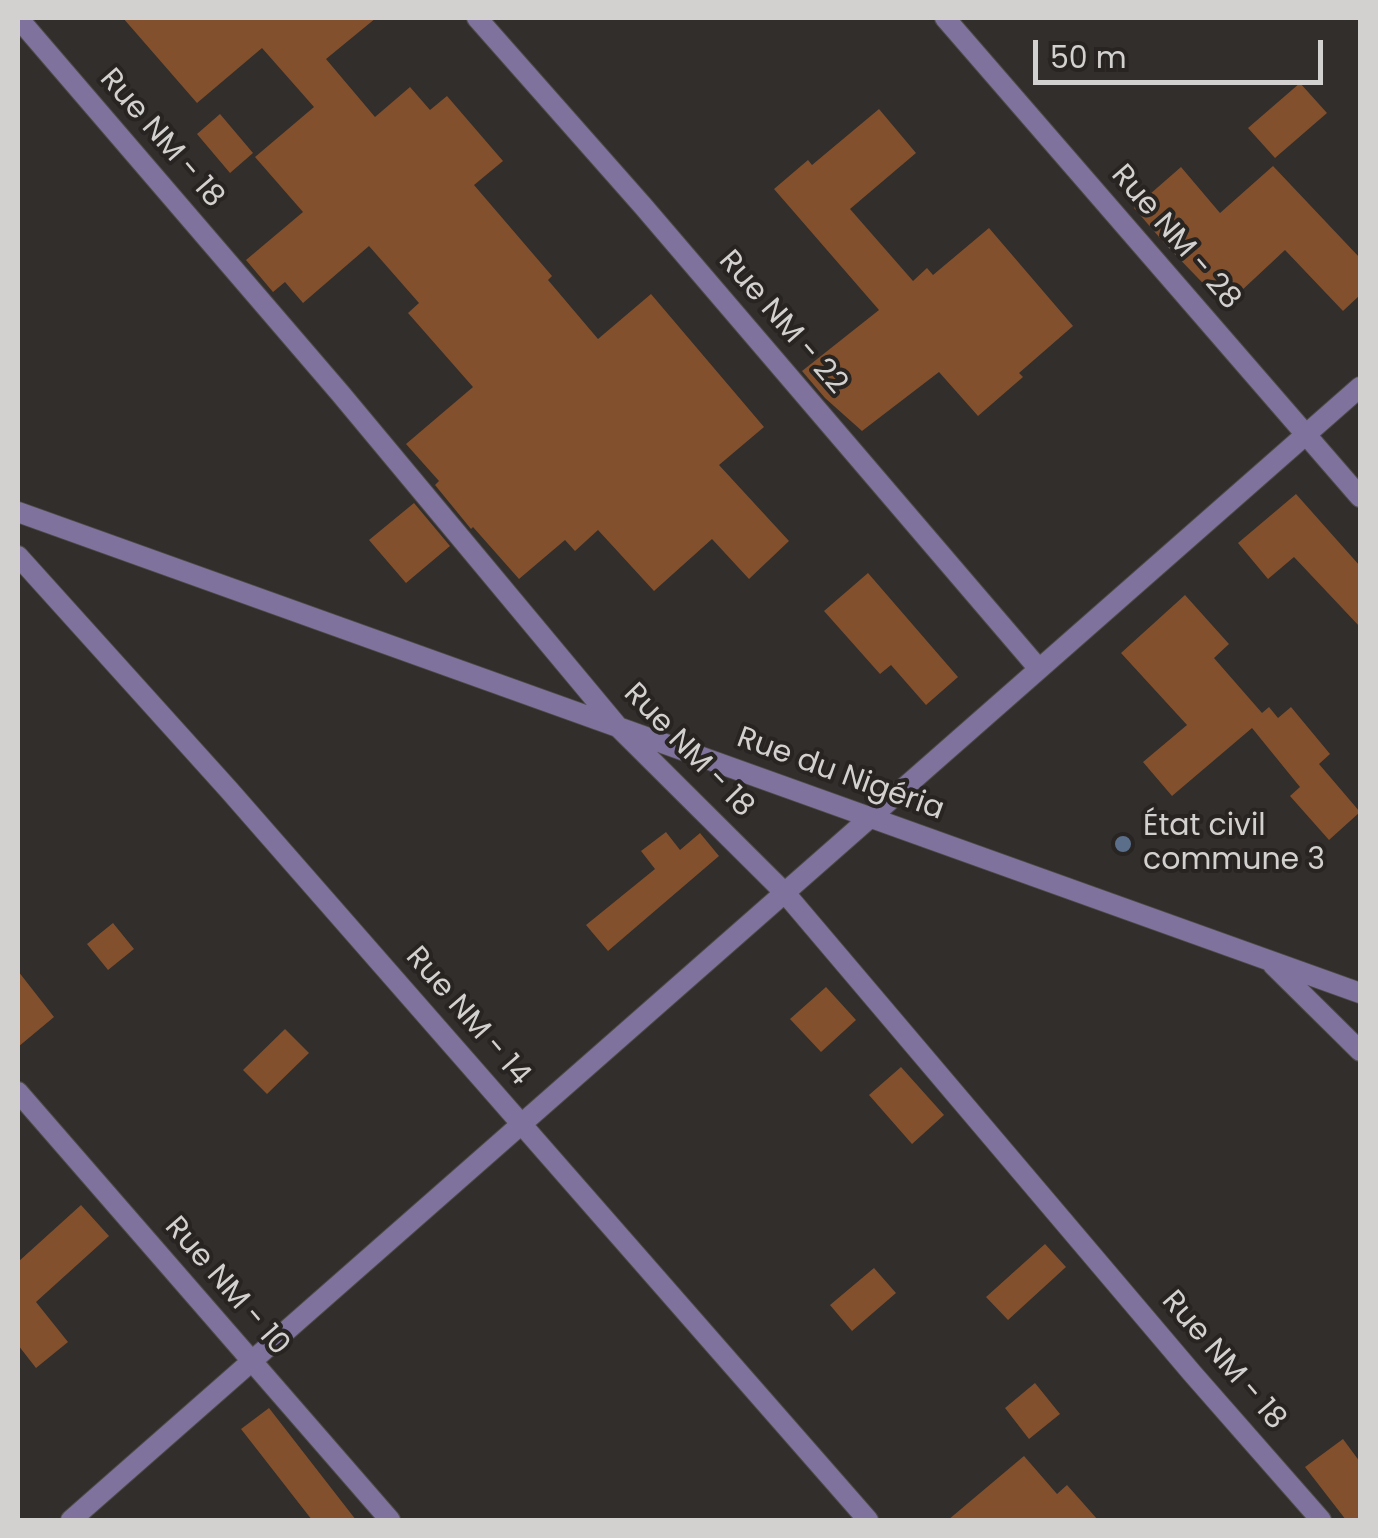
<!DOCTYPE html>
<meta charset="utf-8">
<style>
body{margin:0}
#map{position:relative;width:1378px;height:1538px;overflow:hidden;background:#322e2c;font-family:Poppins,sans-serif}
canvas{display:block}
.frame{position:absolute;inset:0;border:20px solid #d3d1cf;pointer-events:none}
.scale{position:absolute;left:1033px;top:40px;width:290px;height:45px;box-sizing:border-box;border:5px solid #d3d1cf;border-top:0;padding-left:12px;font-size:30px;line-height:35px;white-space:nowrap;color:#d3d1cf;-webkit-text-stroke:8px #282422;paint-order:stroke}
</style>
<div id="map">
<canvas width="1378" height="1538"></canvas>
<div class="frame"></div>
<div class="scale">50 m</div>
</div>
<script>
const ctx = document.querySelector('canvas').getContext('2d');
ctx.lineJoin = 'round';
function fill(path, color) {
  ctx.fillStyle = color;
  ctx.fill(path, 'evenodd');
}
function trace(path, color, width, dash) {
  ctx.strokeStyle = color;
  ctx.lineWidth = width;
  ctx.lineCap = dash ? 'butt' : 'round';
  ctx.setLineDash(dash || []);
  ctx.stroke(path);
}
function drawText(font, color, halo, rows, align = 'center') {
  ctx.font = font + ' Poppins,sans-serif';
  ctx.lineWidth = 8;
  ctx.setLineDash([]);
  ctx.textBaseline = 'middle';
  ctx.strokeStyle = halo;
  ctx.fillStyle = color;
  for (const [text, x, y, turn = 0] of rows) {
    ctx.save();
    ctx.translate(x, y);
    ctx.rotate((+turn || 0) * Math.PI / 180);
    ctx.textAlign = isNaN(turn) ? turn : align;
    if (halo) ctx.strokeText(text, 0, 0);
    ctx.fillText(text, 0, 0);
    ctx.restore();
  }
}
const building = new Path2D(`
 M 123,18 L 376,18 L 326,59 L 375,117 L 410,87 L 430,110 L 447,96 L 503,161 L 474,185 L 552,276 L 548,280 L 598,339 L 651,294 L 764,427 L 719,465 L 789,541 L 749,579 L 712,539 L 654,591 L 598,530 L 575,551 L 565,540 L 519,579 L 473,527 L 471,529 L 435,485 L 439,481 L 406,444 L 473,387 L 408,313 L 419,303 L 369,246 L 303,303 L 285,282 L 273,292 L 246,260 L 303,212 L 255,157 L 314,107 L 262,48 L 197,103 Z
 M 1300,83 L 1327,113 L 1275,158 L 1248,128 Z
 M 879,109 L 916,153 L 850,209 L 913,281 L 927,268 L 933,275 L 989,228 L 1073,326 L 1019,373 L 1023,377 L 978,416 L 939,372 L 862,431 L 825,398 L 802,371 L 879,310 L 774,189 L 808,160 L 812,165 Z
 M 220,114 L 253,153 L 230,173 L 197,134 Z
 M 1273,166 L 1360,258 L 1360,295 L 1343,311 L 1285,250 L 1225,306 L 1166,245 L 1134,208 L 1181,167 L 1220,213 Z
 M 1296,494 L 1360,566 L 1360,627 L 1294,557 L 1268,579 L 1238,543 Z
 M 414,503 L 450,546 L 406,583 L 369,540 Z
 M 868,573 L 958,677 L 926,705 L 891,665 L 880,674 L 824,611 Z
 M 1185,595 L 1229,644 L 1214,658 L 1262,713 L 1269,707 L 1278,718 L 1291,707 L 1330,754 L 1319,764 L 1360,812 L 1329,840 L 1290,796 L 1300,787 L 1252,728 L 1172,796 L 1143,762 L 1187,725 L 1121,653 Z
 M 666,832 L 680,850 L 700,833 L 719,856 L 608,951 L 586,925 L 655,869 L 641,851 Z
 M 113,923 L 134,949 L 108,970 L 87,944 Z
 M 18,971 L 54,1017 L 18,1047 Z
 M 826,987 L 856,1020 L 821,1052 L 790,1019 Z
 M 285,1029 L 309,1053 L 267,1094 L 243,1070 Z
 M 901,1067 L 944,1115 L 912,1144 L 869,1095 Z
 M 81,1205 L 109,1236 L 36,1302 L 68,1342 L 36,1368 L 18,1345 L 18,1262 Z
 M 1045,1244 L 1066,1267 L 1008,1320 L 986,1297 Z
 M 874,1268 L 896,1293 L 852,1331 L 830,1305 Z
 M 1035,1383 L 1060,1414 L 1029,1439 L 1005,1408 Z
 M 269,1408 L 356,1520 L 312,1520 L 241,1429 Z
 M 1343,1439 L 1360,1462 L 1360,1520 L 1346,1520 L 1305,1467 Z
 M 1024,1456 L 1057,1494 L 1067,1485 L 1098,1520 L 948,1520 Z`);
const minor = new Path2D(`
 M 18,18 L 340,393 L 619,728 L 785,893 L 1192,1373 L 1321,1520
 M 477,18 L 643,206 L 1039,669
 M 945,18 L 1360,497
 M 18,512 L 1360,993
 M 18,556 L 229,790 L 868,1520
 M 1273,965 L 1360,1051
 M 18,1092 L 390,1520
 M 71,1520 L 1360,387`);
const markers = [
 [1123,844,10,"#5c6f8a"]
];
const streetNames = [
 ["Rue NM - 18",161,139,49],
 ["Rue NM - 28",1175,238,49],
 ["Rue NM - 22",782,323,49],
 ["Rue NM - 18",688,751,46],
 ["Rue du Nigéria",840,775,20],
 ["Rue NM - 14",467,1017,49],
 ["Rue NM - 10",226,1287,49],
 ["Rue NM - 18",1223,1361,49]
];
const poiNames = [
 ["État civil",1143,827],
 ["commune 3",1143,861]
];
fill(building, '#82502c');
trace(minor, '#4f4b49', 22);
trace(minor, '#7f739d', 20);
for (const [x, y, r, color] of markers) {
  const dot = new Path2D();
  dot.arc(x, y, r, 0, 2 * Math.PI);
  ctx.fillStyle = color;
  ctx.fill(dot);
  trace(dot, '#282422', 4);
}
drawText('30px', '#d3d1cf', '#282422', streetNames);
drawText('30px', '#d3d1cf', '#282422', poiNames, 'left');
</script>
